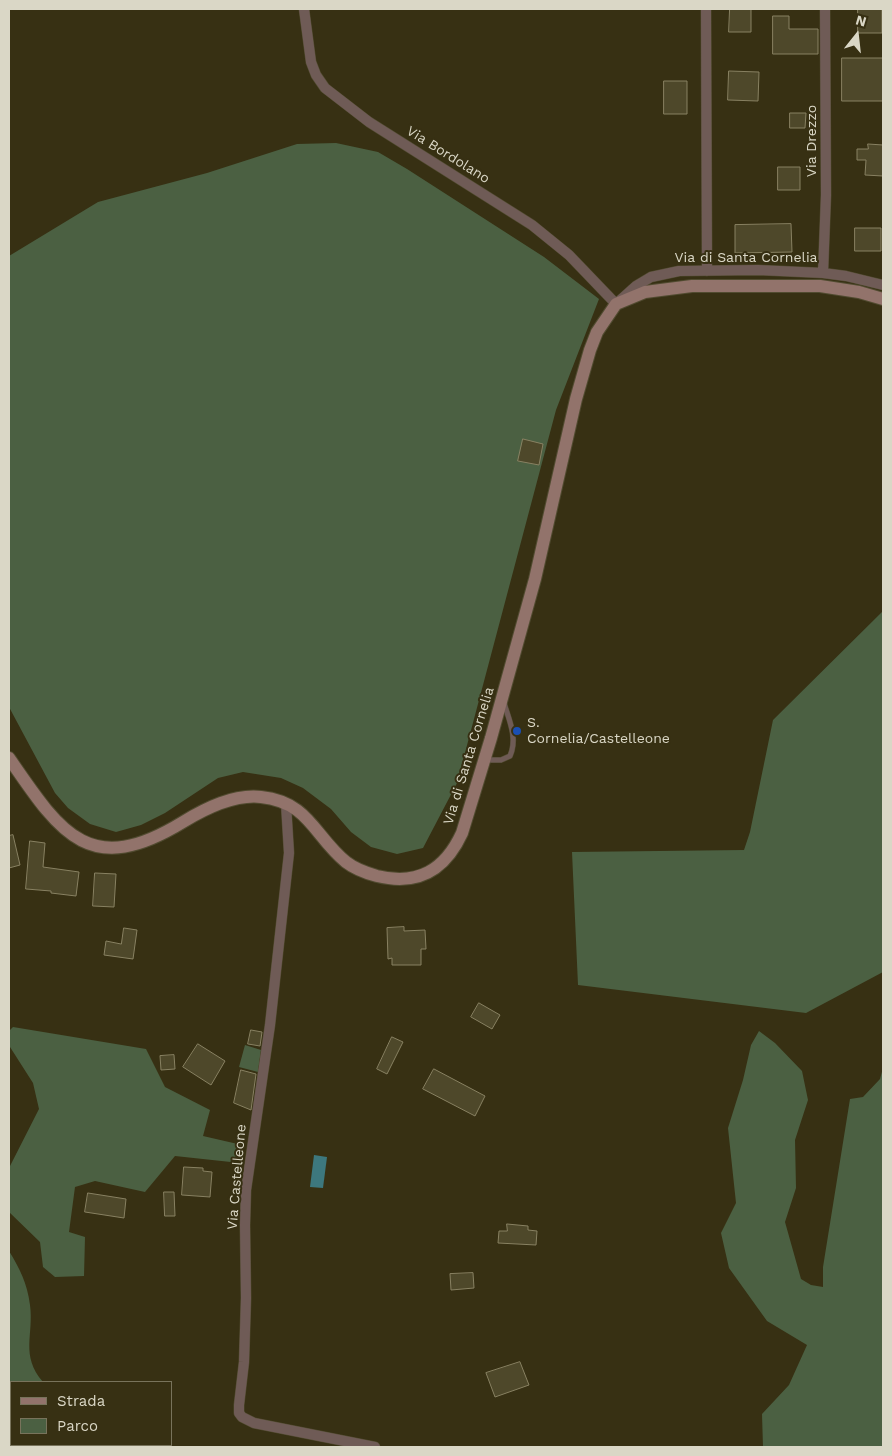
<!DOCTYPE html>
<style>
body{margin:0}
#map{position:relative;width:892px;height:1456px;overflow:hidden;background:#373013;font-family:"Work Sans",sans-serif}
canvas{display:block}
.frame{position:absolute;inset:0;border:10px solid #dad7c6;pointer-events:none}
.legend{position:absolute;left:10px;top:1381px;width:162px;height:65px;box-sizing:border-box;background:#373013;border:1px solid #78735b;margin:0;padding:6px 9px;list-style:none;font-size:15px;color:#dad7c6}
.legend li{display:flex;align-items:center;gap:10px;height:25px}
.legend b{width:25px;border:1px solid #78735b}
.north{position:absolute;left:832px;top:10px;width:50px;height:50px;-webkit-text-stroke:4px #373013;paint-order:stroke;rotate:16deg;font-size:14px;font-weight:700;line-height:20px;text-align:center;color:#dad7c6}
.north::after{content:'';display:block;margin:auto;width:18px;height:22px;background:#dad7c6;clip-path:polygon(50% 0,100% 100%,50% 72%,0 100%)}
</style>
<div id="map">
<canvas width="892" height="1456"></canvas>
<div class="frame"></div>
<ul class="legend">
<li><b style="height:6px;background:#92736b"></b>Strada</li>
<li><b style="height:14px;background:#4b6042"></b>Parco</li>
</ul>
<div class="north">N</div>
</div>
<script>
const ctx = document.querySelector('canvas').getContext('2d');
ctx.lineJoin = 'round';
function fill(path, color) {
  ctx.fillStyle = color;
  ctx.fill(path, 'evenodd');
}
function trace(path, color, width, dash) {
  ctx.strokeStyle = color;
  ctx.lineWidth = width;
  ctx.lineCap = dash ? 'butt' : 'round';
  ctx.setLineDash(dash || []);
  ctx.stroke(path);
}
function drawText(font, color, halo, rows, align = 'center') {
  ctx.font = font + ' "Work Sans",sans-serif';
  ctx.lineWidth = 4;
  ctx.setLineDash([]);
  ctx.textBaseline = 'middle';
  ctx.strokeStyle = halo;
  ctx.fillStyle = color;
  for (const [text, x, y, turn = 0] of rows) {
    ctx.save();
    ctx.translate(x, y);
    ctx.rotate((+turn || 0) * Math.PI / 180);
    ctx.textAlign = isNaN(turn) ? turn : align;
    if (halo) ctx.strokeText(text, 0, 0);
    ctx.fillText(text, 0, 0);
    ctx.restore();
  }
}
const green = new Path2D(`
 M 336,143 L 378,152 L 407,169 L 544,257 L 599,299 L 556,410 L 457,783 L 423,848 L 397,854 L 371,847 L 351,832 L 331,809 L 303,788 L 281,778 L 243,772 L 218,778 L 165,813 L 141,825 L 116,832 L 90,824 L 68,808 L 55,793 L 9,707 L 9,256 L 98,202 L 207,173 L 297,144 Z
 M 883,611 L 883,972 L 806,1013 L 578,985 L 572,852 L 744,850 L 750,832 L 773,720 Z
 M 13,1027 L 146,1049 L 165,1087 L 210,1110 L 203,1136 L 242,1145 L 240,1163 L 175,1156 L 145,1192 L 95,1181 L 75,1187 L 69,1232 L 85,1237 L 84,1276 L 55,1277 L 43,1267 L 40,1242 L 9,1212 L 9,1168 L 39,1109 L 33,1083 L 10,1047 L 9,1031 Z
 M 759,1031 L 775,1043 L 802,1071 L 808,1100 L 795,1140 L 796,1188 L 785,1222 L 801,1279 L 811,1285 L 823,1287 L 823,1267 L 850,1099 L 863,1097 L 880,1079 L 883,1068 L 883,1447 L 763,1447 L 762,1414 L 789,1385 L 807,1345 L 767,1321 L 729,1268 L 721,1233 L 736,1203 L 728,1128 L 743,1080 L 751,1045 Z
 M 245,1045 L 261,1050 L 258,1072 L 239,1067 Z
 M 9,1251 C 20,1269 27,1283 30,1305 C 34,1335 20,1355 43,1382 L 11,1382 L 11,1445 L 97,1445 L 99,1447 L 9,1447 Z`);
const water = new Path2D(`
 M 314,1155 L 327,1157 L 323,1188 L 310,1187 Z`);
const building = new Path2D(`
 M 730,9 L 751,9 L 751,32 L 729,32 Z
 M 858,9 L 882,9 L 882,33 L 858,33 Z
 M 773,16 L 789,16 L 789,29 L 818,29 L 818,54 L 773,54 Z
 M 842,58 L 883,58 L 883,101 L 842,101 Z
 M 729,71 L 759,72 L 758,101 L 728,100 Z
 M 664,81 L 687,81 L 687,114 L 664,114 Z
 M 790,113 L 806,113 L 805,128 L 790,128 Z
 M 868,144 L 883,145 L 883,176 L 865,175 L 866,160 L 857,160 L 857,149 L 868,149 Z
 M 778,167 L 800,167 L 800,190 L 778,190 Z
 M 791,224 L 792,252 L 735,253 L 735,225 Z
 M 855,228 L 881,228 L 881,251 L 855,251 Z
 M 523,439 L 543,444 L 539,465 L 518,461 Z
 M 13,835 L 20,865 L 9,868 L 9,836 Z
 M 30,841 L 45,843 L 43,867 L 79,872 L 76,896 L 51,893 L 51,891 L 26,889 Z
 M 95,873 L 116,874 L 114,907 L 93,906 Z
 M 404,927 L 404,931 L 425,930 L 426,949 L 421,949 L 421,965 L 392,965 L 392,958 L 388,959 L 387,928 Z
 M 124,928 L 137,930 L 133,959 L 104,955 L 106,941 L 121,944 Z
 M 479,1003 L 500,1015 L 492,1029 L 471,1017 Z
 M 251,1030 L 262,1032 L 260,1046 L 248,1044 Z
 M 392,1037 L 403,1042 L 387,1074 L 377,1069 Z
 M 198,1044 L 225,1061 L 211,1085 L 183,1067 Z
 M 174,1055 L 175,1069 L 161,1070 L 160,1056 Z
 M 434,1069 L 485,1096 L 475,1116 L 423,1089 Z
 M 241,1070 L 256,1074 L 251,1110 L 234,1103 Z
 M 184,1167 L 203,1168 L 203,1171 L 212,1172 L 210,1197 L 182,1195 Z
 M 164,1192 L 174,1192 L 175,1216 L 165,1216 Z
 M 88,1193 L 126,1199 L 124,1218 L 85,1212 Z
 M 507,1224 L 528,1226 L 528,1230 L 537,1231 L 536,1245 L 498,1243 L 499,1231 L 507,1231 Z
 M 473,1273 L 474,1288 L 451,1290 L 450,1274 Z
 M 520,1362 L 529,1385 L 495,1397 L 486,1373 Z`);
const lane = new Path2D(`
 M 485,760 L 501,760 L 510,756 C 518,738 509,720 504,703`);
const street = new Path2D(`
 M 304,9 L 311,62 L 316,75 L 325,88 L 369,122 L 532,225 L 569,255 L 616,304 L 636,286 L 651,277 L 679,271 L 758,270 L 823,273 L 846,276 L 883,285
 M 706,9 L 707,271
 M 823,273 L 826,195 L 825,9
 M 286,804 L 289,853 L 270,1025 L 246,1190 L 245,1225 L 246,1298 L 244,1362 L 239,1405 L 239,1413 L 242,1417 L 254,1423 L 375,1447`);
const secondary = new Path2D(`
 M 9,758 C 61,834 90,879 183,822 C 206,808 234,794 261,797 C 309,802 314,836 346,862 C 355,869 366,873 377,876 C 418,886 445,870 462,833 L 491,738 L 535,579 L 576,399 L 590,350 L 597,332 L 616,304 L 645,292 L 692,286 L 820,286 L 859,292 L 883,299`);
const markers = [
 [517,731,5,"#1a4fb4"]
];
const streetNames = [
 ["Via Drezzo",812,141,-90],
 ["Via Bordolano",448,155,32],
 ["Via di Santa Cornelia",746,258],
 ["Via di Santa Cornelia",469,756,-73],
 ["Via Castelleone",237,1177,-85]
];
const poiNames = [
 ["S.",527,723],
 ["Cornelia/Castelleone",527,739]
];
fill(green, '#4b6042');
fill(water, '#3d787e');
fill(building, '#4e482a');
trace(building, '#888162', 1);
trace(lane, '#514b30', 6);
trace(street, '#514b30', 11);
trace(secondary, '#514b30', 14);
trace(lane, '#6f5b56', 5);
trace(street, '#6f5b56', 10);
trace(secondary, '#92736b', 12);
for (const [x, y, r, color] of markers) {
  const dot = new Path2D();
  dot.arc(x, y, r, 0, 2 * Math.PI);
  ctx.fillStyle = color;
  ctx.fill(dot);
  trace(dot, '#373013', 2);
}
drawText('14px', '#dad7c6', '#373013', streetNames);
drawText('14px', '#dad7c6', '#373013', poiNames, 'left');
</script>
